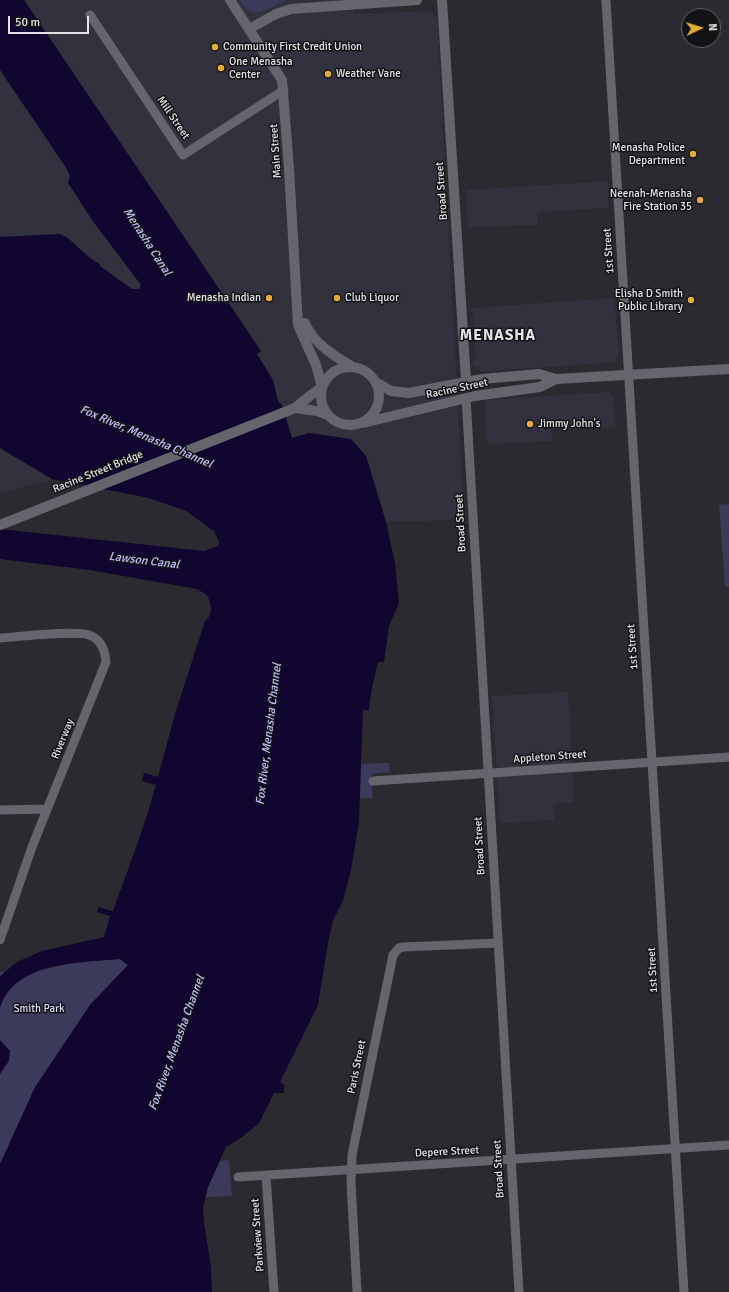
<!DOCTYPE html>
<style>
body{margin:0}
#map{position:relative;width:729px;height:1292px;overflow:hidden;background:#2a2a30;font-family:Signika,sans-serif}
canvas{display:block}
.north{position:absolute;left:681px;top:8px;width:40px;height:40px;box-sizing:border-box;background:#131316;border:1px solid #66666a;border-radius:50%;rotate:86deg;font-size:11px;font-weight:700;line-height:16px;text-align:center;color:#e3e3e7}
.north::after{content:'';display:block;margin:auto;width:14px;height:18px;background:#e3ae35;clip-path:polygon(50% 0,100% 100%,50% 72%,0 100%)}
.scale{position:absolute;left:8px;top:16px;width:81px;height:18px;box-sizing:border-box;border:2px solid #e3e3e7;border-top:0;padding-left:5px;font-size:12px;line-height:14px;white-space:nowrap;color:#e3e3e7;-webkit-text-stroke:3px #131316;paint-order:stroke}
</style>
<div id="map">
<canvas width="729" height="1292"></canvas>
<div class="north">N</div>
<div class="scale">50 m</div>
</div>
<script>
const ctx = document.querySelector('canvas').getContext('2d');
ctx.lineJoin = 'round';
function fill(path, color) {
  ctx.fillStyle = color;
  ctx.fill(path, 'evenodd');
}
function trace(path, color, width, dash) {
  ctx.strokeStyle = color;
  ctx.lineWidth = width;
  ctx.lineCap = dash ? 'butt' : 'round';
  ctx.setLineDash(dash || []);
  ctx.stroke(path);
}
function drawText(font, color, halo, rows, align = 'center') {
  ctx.font = font + ' Signika,sans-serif';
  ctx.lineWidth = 3;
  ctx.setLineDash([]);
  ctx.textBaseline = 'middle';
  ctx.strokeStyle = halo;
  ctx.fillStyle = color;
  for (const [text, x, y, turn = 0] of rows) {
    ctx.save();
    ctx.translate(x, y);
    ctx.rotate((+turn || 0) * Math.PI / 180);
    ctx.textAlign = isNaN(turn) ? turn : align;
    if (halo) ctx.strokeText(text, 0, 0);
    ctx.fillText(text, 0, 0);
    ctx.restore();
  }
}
const built = new Path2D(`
 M 24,0 L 353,0 L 354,14 L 429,11 L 437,17 L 464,520 L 386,522 L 366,456 L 351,439 L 309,433 L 292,438 L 278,402 L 273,380 L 256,353 L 261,351 Z
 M 0,70 L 65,166 L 92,220 L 140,282 L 141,285 L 139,289 L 132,289 L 110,274 L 68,238 L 0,237 Z
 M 608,181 L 609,208 L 537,212 L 537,225 L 468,227 L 466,190 Z
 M 614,298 L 619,354 L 615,362 L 482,372 L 473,365 L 472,362 L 476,359 L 472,308 Z
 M 608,392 L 613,396 L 615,427 L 551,430 L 552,441 L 487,444 L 485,400 Z
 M 0,448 L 4,451 L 52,479 L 0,493 Z
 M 568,692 L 574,802 L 553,804 L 554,820 L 500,823 L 492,696 Z`);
const green = new Path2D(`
 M 239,0 L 285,0 C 266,9 253,22 239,0 Z
 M 729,504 L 729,587 L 725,587 L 719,505 Z
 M 389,763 L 390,772 L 371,774 L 373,798 L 358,798 L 359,764 Z
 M 120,959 L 128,965 L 90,1005 L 0,1164 L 0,972 L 44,969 L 84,961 Z
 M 229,1160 L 232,1196 L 205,1197 L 208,1187 L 220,1161 Z`);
const water = new Path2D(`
 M 0,0 L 24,0 L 261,351 L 257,354 L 273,380 L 278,401 L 282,405 L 292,438 L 309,433 L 351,439 L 366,456 L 386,522 L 395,563 L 399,603 L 389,626 L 384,662 L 378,662 C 374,679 370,694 369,710 L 363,710 L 359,822 L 351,870 L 343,901 L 333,920 L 328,943 L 318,1005 L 280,1082 L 284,1085 L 284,1093 L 274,1093 L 259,1123 L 242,1137 L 226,1147 L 208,1187 L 203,1208 L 204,1222 L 211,1267 L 212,1292 L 0,1292 L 0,1164 L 35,1087 L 90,1005 L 128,965 L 120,959 C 80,963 15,961 0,1008 L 0,976 L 17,962 L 42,951 L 104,937 L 110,916 L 97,912 L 98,907 L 113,911 C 128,869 144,828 156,785 L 142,781 L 144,773 L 158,777 L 175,714 L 205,621 C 214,615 211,603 207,595 L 197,589 L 90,570 L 0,559 L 0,529 L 204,551 L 218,546 L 219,542 L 214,531 L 186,511 L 149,498 L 52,479 L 0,448 L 0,237 L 60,234 C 75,240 84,257 100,264 L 100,266 L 132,289 L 139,289 L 141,285 L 92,220 L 68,183 L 70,176 L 65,166 L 0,70 Z
 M 0,1040 L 10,1051 L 9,1061 L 0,1074 Z`);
const street = new Path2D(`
 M 606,0 L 684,1292
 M 90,15 L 183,155 L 284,90
 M 466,398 L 519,1292
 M 0,638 C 17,637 76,630 89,635 C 101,639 105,650 106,662 L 32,847 L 0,940
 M 373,781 L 729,757
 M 0,810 L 47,809
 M 266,1176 L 274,1292
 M 238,1177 L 729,1145
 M 357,1292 L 351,1183 L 352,1155 L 393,955 L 399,948 L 404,947 L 498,943`);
const secondary = new Path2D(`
 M 442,0 L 466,381
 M 249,29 L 276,14 L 291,9 L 417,0
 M 305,323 C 313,343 334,356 353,367
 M321 396a29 29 0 1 1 58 0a29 29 0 1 1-58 0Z
 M 376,382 L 391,391 L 409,393 L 482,379 L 539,374 L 556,379
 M 295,408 L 317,411 L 328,415
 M 363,423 L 475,396 L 540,387 L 556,379 L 729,369
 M 0,525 L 295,408 L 311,395 L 322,387 L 316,365 L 298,325 L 289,168 L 282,80 L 230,0`);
const markers = [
 [215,47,4,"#e3ae35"],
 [221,68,4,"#e3ae35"],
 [328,74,4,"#e3ae35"],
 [693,154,4,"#e3ae35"],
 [700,200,4,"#e3ae35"],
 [269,298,4,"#e3ae35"],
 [337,298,4,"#e3ae35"],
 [691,300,4,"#e3ae35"],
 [530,424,4,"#e3ae35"]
];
const poiNames = [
 ["Community First Credit Union",223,47],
 ["One Menasha",229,62],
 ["Center",229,75],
 ["Weather Vane",336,74],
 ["Menasha Police",685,148,"right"],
 ["Department",685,161,"right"],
 ["Neenah-Menasha",692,194,"right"],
 ["Fire Station 35",692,207,"right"],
 ["Elisha D Smith",683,294,"right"],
 ["Public Library",683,307,"right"],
 ["Menasha Indian",261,298,"right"],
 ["Club Liquor",345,298],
 ["Jimmy John's",538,424]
];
const streetNames = [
 ["Mill Street",173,118,56],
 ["Main Street",276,151,-94],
 ["Broad Street",442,191,-94],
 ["1st Street",609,251,-94],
 ["Racine Street",457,389,-12],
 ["Racine Street Bridge",98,472,-22],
 ["Broad Street",461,523,-93],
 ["1st Street",633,647,-94],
 ["Riverway",63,739,-68],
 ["Appleton Street",550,757,-4],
 ["Broad Street",480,846,-93],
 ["1st Street",653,970,-93],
 ["Paris Street",357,1067,-78],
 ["Depere Street",447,1152,-3],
 ["Broad Street",499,1169,-93],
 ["Parkview Street",258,1235,-94]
];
const parkNames = [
 ["Smith Park",39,1009]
];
const waterNames = [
 ["Menasha Canal",147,242,57],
 ["Fox River, Menasha Channel",146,437,23],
 ["Lawson Canal",144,561,7],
 ["Fox River, Menasha Channel",269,734,-83],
 ["Fox River, Menasha Channel",177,1043,-70]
];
const districtNames = [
 ["MENASHA",498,336]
];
fill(built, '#32323e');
fill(green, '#3c3a5b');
fill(water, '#10062f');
trace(street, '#65656d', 9);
trace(secondary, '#65656d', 10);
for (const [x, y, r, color] of markers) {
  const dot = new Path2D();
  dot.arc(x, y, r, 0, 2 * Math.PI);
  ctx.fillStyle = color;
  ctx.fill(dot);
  trace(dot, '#131316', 1.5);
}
drawText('11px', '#e3e3e7', '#131316', poiNames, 'left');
drawText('11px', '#e3e3e7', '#131316', streetNames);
drawText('11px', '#deddfd', '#131316', parkNames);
drawText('italic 12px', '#c2bffd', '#131316', waterNames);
ctx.letterSpacing = '1px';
drawText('bold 15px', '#e3e3e7', '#131316', districtNames);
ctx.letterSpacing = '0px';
</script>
